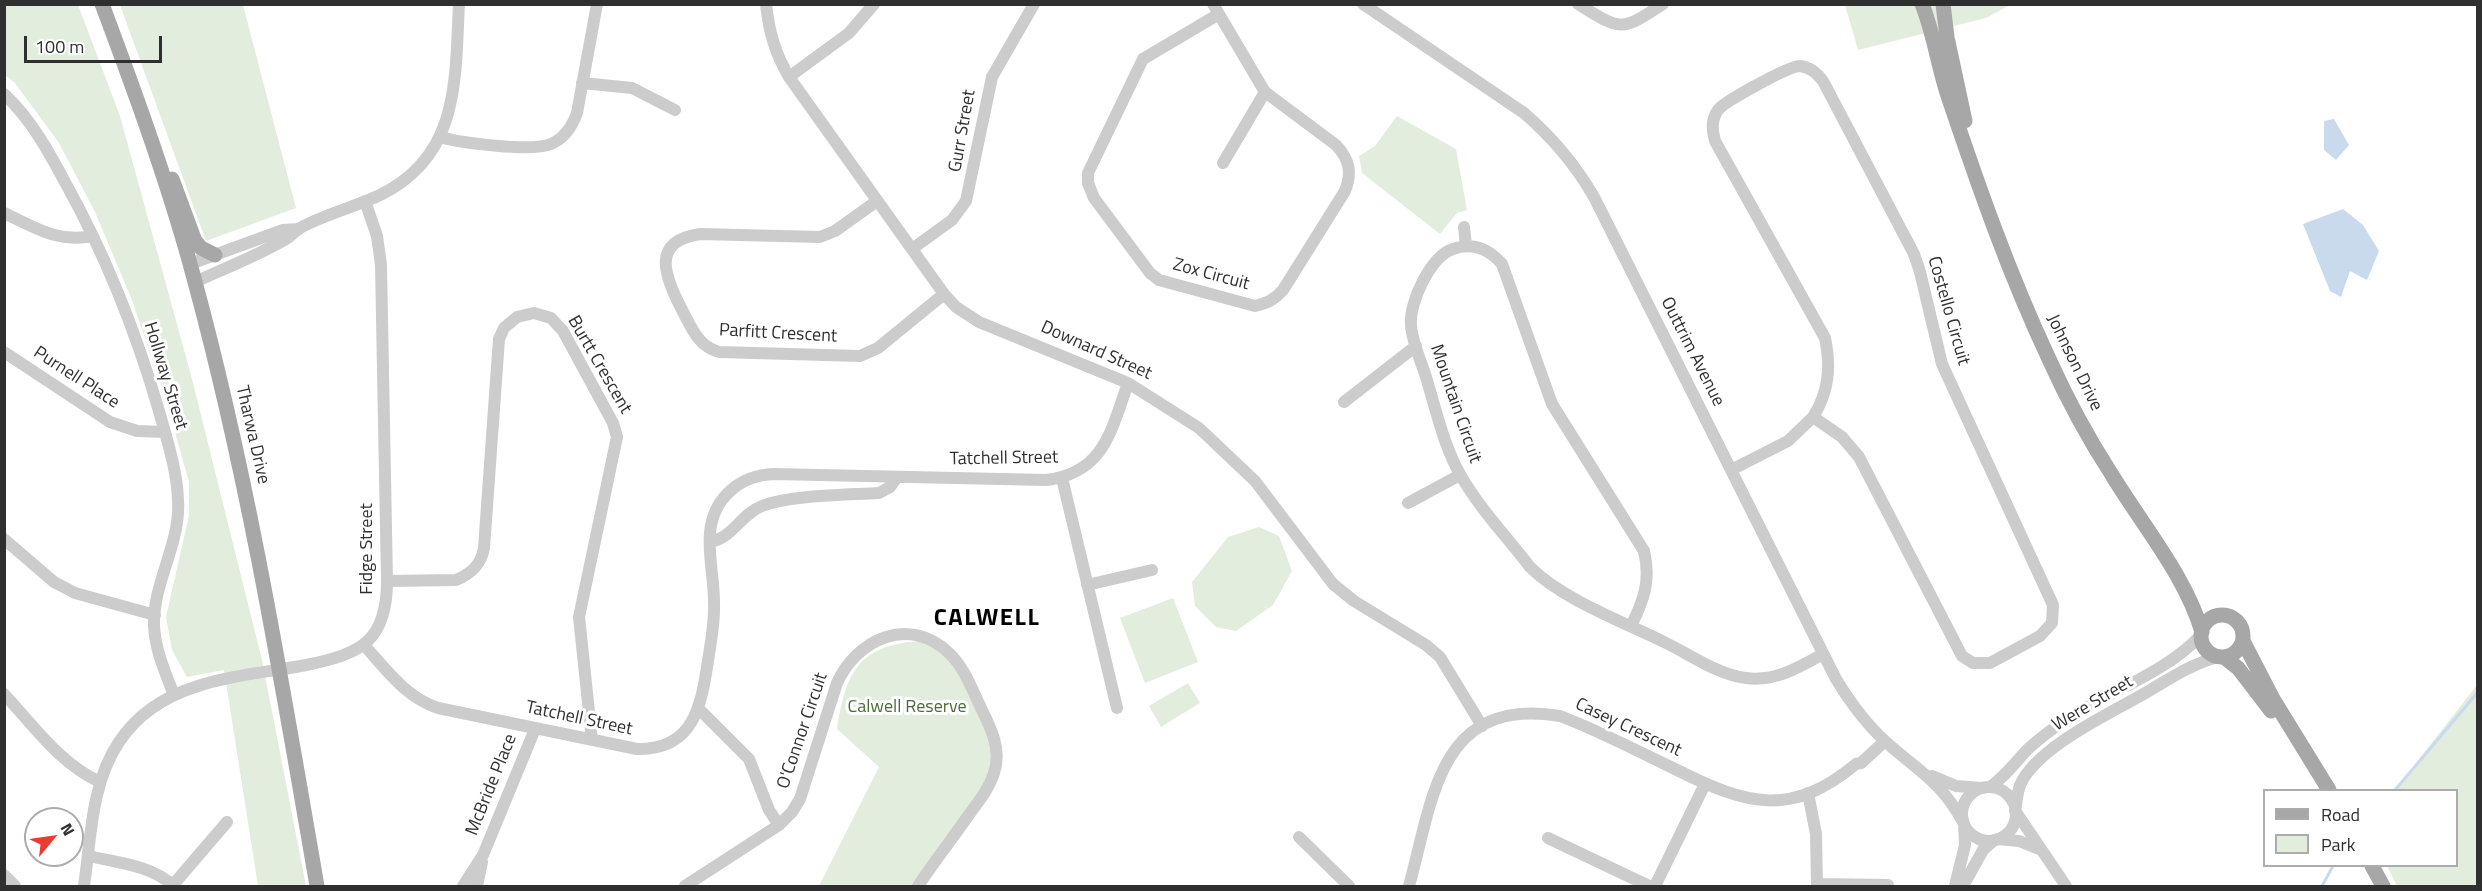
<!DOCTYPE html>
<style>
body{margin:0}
#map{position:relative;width:2482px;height:891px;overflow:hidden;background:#fff;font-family:"Titillium Web",sans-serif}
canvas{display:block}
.frame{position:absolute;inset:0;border:6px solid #2f2f2f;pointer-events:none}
.legend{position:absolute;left:2263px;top:789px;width:195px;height:78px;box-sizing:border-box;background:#fff;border:2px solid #acacac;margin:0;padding:8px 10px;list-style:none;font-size:18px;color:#2f2f2f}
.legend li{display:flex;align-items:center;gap:12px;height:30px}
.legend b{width:30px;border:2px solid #acacac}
.north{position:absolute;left:24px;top:807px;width:60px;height:60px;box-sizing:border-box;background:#fff;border:2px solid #acacac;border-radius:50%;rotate:61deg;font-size:16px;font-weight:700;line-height:24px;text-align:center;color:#2f2f2f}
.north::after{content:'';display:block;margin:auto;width:21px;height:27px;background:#e93b2f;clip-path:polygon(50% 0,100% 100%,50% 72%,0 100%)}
.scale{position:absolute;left:24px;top:36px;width:138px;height:27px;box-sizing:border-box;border:3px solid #2f2f2f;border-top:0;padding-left:8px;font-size:18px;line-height:21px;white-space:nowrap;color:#2f2f2f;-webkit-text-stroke:4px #fff;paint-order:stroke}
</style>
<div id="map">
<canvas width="2482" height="891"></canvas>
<div class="frame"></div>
<ul class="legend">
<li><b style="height:8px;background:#a7a7a7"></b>Road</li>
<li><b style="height:16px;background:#e3eddd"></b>Park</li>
</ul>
<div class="north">N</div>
<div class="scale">100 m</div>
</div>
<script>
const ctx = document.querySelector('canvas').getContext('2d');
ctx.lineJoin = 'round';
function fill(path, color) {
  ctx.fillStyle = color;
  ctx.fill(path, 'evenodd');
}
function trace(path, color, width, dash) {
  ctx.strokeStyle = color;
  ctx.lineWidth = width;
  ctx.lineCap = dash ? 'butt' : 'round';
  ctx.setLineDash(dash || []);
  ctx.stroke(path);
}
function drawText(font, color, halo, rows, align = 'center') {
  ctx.font = font + ' "Titillium Web",sans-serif';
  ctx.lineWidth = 6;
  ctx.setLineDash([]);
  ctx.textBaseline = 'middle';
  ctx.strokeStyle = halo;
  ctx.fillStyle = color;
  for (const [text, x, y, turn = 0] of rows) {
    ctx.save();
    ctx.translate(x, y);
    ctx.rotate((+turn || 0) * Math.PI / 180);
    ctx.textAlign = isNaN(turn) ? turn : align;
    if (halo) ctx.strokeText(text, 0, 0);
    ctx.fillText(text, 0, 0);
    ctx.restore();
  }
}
const green = new Path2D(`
 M 5,5 L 78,5 L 120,116 L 192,379 L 262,660 L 306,886 L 258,886 L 224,670 L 187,677 L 172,650 L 166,617 L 189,515 L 189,482 L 164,394 L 132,300 L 95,212 L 59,143 L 15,83 L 5,75 Z
 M 120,5 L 243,5 L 296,208 L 206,241 Z
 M 1845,5 L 2010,5 L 1986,18 L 1858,50 Z
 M 1397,116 L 1456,149 L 1467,210 L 1457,213 L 1440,234 L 1362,173 L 1359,156 L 1375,146 Z
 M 1259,527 L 1279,536 L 1292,571 L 1273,605 L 1236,631 L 1216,627 L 1195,606 L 1192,582 L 1228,537 Z
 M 1173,598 L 1198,662 L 1145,683 L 1120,618 Z
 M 920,641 L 944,652 L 960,672 L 993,741 L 990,777 L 916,886 L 816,886 L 820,884 L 879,767 L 837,729 C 846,673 858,645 920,641 Z
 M 1188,683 L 1200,703 L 1161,727 L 1149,706 Z
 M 2477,685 L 2477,886 L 2397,886 L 2387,866 L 2456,866 L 2456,790 L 2395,790 Z`);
const water = new Path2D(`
 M 2334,119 L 2349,145 L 2336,160 L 2324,150 L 2324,121 Z
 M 2343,209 L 2363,225 L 2379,251 L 2367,280 L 2350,271 L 2341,297 L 2330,291 L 2303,224 Z`);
const stream = new Path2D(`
 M 2395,790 L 2478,692
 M 2322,886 L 2333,866`);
const minor = new Path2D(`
 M 766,4 C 769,32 775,53 789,77 L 944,294 L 956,307 L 979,322 L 1128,383 L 1199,428 L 1255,481 L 1333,584 L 1354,601 L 1426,645 L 1440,657 L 1482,726
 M 1213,4 L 1265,92 L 1336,145 C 1350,160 1352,173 1345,191 L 1283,290 C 1275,299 1268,303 1255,306 L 1159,280 L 1150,273 L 1094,198 L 1088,183 L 1088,173 L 1143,59 L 1219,14
 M 1363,4 L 1524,113 C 1553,138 1575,164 1594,197 L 1836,679 C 1850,702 1866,724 1886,742 C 1918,771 1941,781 1963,822
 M 1578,4 C 1622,31 1620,32 1663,4
 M 789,77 L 849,33 L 874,4
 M 582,83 L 632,88 L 675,110
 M 4,94 C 31,119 49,152 66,184 C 106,256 136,332 159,411 C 167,440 177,470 178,500 C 181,543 153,582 154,625 C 155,650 165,672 174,695
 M 440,137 C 461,143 532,152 551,144 C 565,138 572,127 577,113 L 597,4
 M 1223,163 L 1265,92
 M 877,201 L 835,231 L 820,237 L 700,234 C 650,241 665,277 681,308 C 691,326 697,346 719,352 L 860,356 L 878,348 L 944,294
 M 4,213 C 36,228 57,243 93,236
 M 1464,227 L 1466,246
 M 912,249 L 952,220 L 966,201 L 992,77 L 1034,4
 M 190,264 L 283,230 L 299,229
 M 195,282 C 225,268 257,256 286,239 C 291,236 295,231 300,228 C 325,214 355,207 380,195 C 460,156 455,80 459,4
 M 4,352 L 110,422 L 137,431 L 165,432
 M 1344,402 L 1416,346
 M 1731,470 L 1788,441 L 1813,417 L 1842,437 L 1859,457 L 1962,656 L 1973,663 L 1990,663 L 2040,636 L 2052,623 L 2053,605 L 1942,364 L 1920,272 L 1914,254 L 1823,81 C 1817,73 1810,67 1800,66 C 1789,66 1725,101 1718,110 C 1711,120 1712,130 1715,141 L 1825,338 C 1831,367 1829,392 1813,417
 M 1062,478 L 1117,708
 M 1408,503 L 1460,475
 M 4,539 L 54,582 L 75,593 L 155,615
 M 710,542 C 733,538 741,514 762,506 C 790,495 847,495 879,493 L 890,487 L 897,477
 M 387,581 L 456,580 C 471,574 481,565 484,548 L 499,339 L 504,328 L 517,317 L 534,313 L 551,318 L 563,331 L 613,423 L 617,437 L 579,617 L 592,740
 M 1087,585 L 1152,570
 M 1631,626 C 1644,600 1651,580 1644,551 L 1552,404 L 1502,264 C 1489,249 1473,242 1453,249 C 1431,256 1409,302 1411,325 C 1412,342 1421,361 1426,377 C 1436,410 1444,447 1461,476 C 1480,509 1507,537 1530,567 C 1563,600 1624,622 1666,643 C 1691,655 1718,675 1746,678 C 1775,682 1798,668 1823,654
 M 364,645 C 386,669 405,697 438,708 L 637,749 C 694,750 701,706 708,661 C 711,641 715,622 714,602 C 714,579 708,556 710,533 C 713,498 740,475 774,474 L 1046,480 C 1104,473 1111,431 1128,383
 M 4,694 C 34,726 60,764 100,782
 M 699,709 L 749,759 L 769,810 L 779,825
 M 1932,776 L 1956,786 L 1981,788
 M 1990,787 C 2005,777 2014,764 2026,751 C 2035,742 2047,733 2058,725 C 2103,693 2166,674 2202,634
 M1962 814a27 27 0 1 1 54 0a27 27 0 1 1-54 0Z
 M 1808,793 L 1816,834 L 1817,886
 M 2015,811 C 2017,802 2017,791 2021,783 C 2039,747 2105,716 2140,696 C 2165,682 2190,664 2218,657
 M 2016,812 L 2066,886
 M 1299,837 L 1349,886
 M 1548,838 L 1649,886
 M 1998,839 L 2019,841 L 2039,849
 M 89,856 C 119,863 150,865 174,886
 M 4,875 L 15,886
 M 1817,884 L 1888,885
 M 173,885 L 227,822
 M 84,886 C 91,839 91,783 119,742 C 137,715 164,697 195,687 C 230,675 270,672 306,665 C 360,654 387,642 387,581 L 381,265 L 377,236 L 365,201
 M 463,886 L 483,855 L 535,729
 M 477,886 L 482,862
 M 685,886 L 779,825 L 792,812 L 800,799 L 837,683 C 857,639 909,615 949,653 C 964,667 972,689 981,708 C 991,728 1002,750 994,773 C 989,789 978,802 968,816 C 952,839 934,862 918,886
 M 1409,886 C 1433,800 1438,696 1560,716 C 1600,731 1639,752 1677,770 C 1747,805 1791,818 1856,764 L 1861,763 L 1885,741
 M 1655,886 L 1705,784
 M 1955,886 L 1965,845 L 1964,824
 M 1963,886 L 1983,850 L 1994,840`);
const major = new Path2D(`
 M 102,4 C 136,95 170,188 195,282 C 249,481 282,684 317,886
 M 1922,4 C 1934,34 1938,66 1948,96 C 1978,185 2009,274 2049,359 C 2067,399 2088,438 2112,475 C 2143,526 2185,575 2202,632
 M 1943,4 L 1947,37 L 1965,121
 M 172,179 L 195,241 L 201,248 L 215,255
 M2201 636a21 21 0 1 1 42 0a21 21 0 1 1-42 0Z
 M 2243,641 L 2273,699 L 2329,790
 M 2224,657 L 2238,668 L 2271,711
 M 2372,866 L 2383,886`);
const streetNames = [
 ["Gurr Street",963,131,-80],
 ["Zox Circuit",1211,275,15],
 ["Costello Circuit",1948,311,74],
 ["Parfitt Crescent",778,334,3],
 ["Downard Street",1096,351,24],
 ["Outtrim Avenue",1692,352,63],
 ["Johnson Drive",2074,363,64],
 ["Burtt Crescent",599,365,60],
 ["Hollway Street",165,376,73],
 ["Purnell Place",76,378,33],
 ["Mountain Circuit",1455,404,71],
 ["Tharwa Drive",252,435,77],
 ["Tatchell Street",1004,459,-1],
 ["Fidge Street",368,549,-90],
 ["Were Street",2093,704,-31],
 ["Tatchell Street",579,719,12],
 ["Casey Crescent",1628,728,25],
 ["O'Connor Circuit",803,731,-71],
 ["McBride Place",492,785,-68]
];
const parkNames = [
 ["Calwell Reserve",907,708]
];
const districtNames = [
 ["CALWELL",987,619]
];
fill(green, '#e3eddd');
fill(water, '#c9daed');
trace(stream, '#c9daed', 3);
trace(minor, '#ccc', 12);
trace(major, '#a7a7a7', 15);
drawText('18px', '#2f2f2f', '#fff', streetNames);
drawText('18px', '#4c6c3c', '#fff', parkNames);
ctx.letterSpacing = '1.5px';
drawText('bold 24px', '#000', '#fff', districtNames);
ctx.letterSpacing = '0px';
</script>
